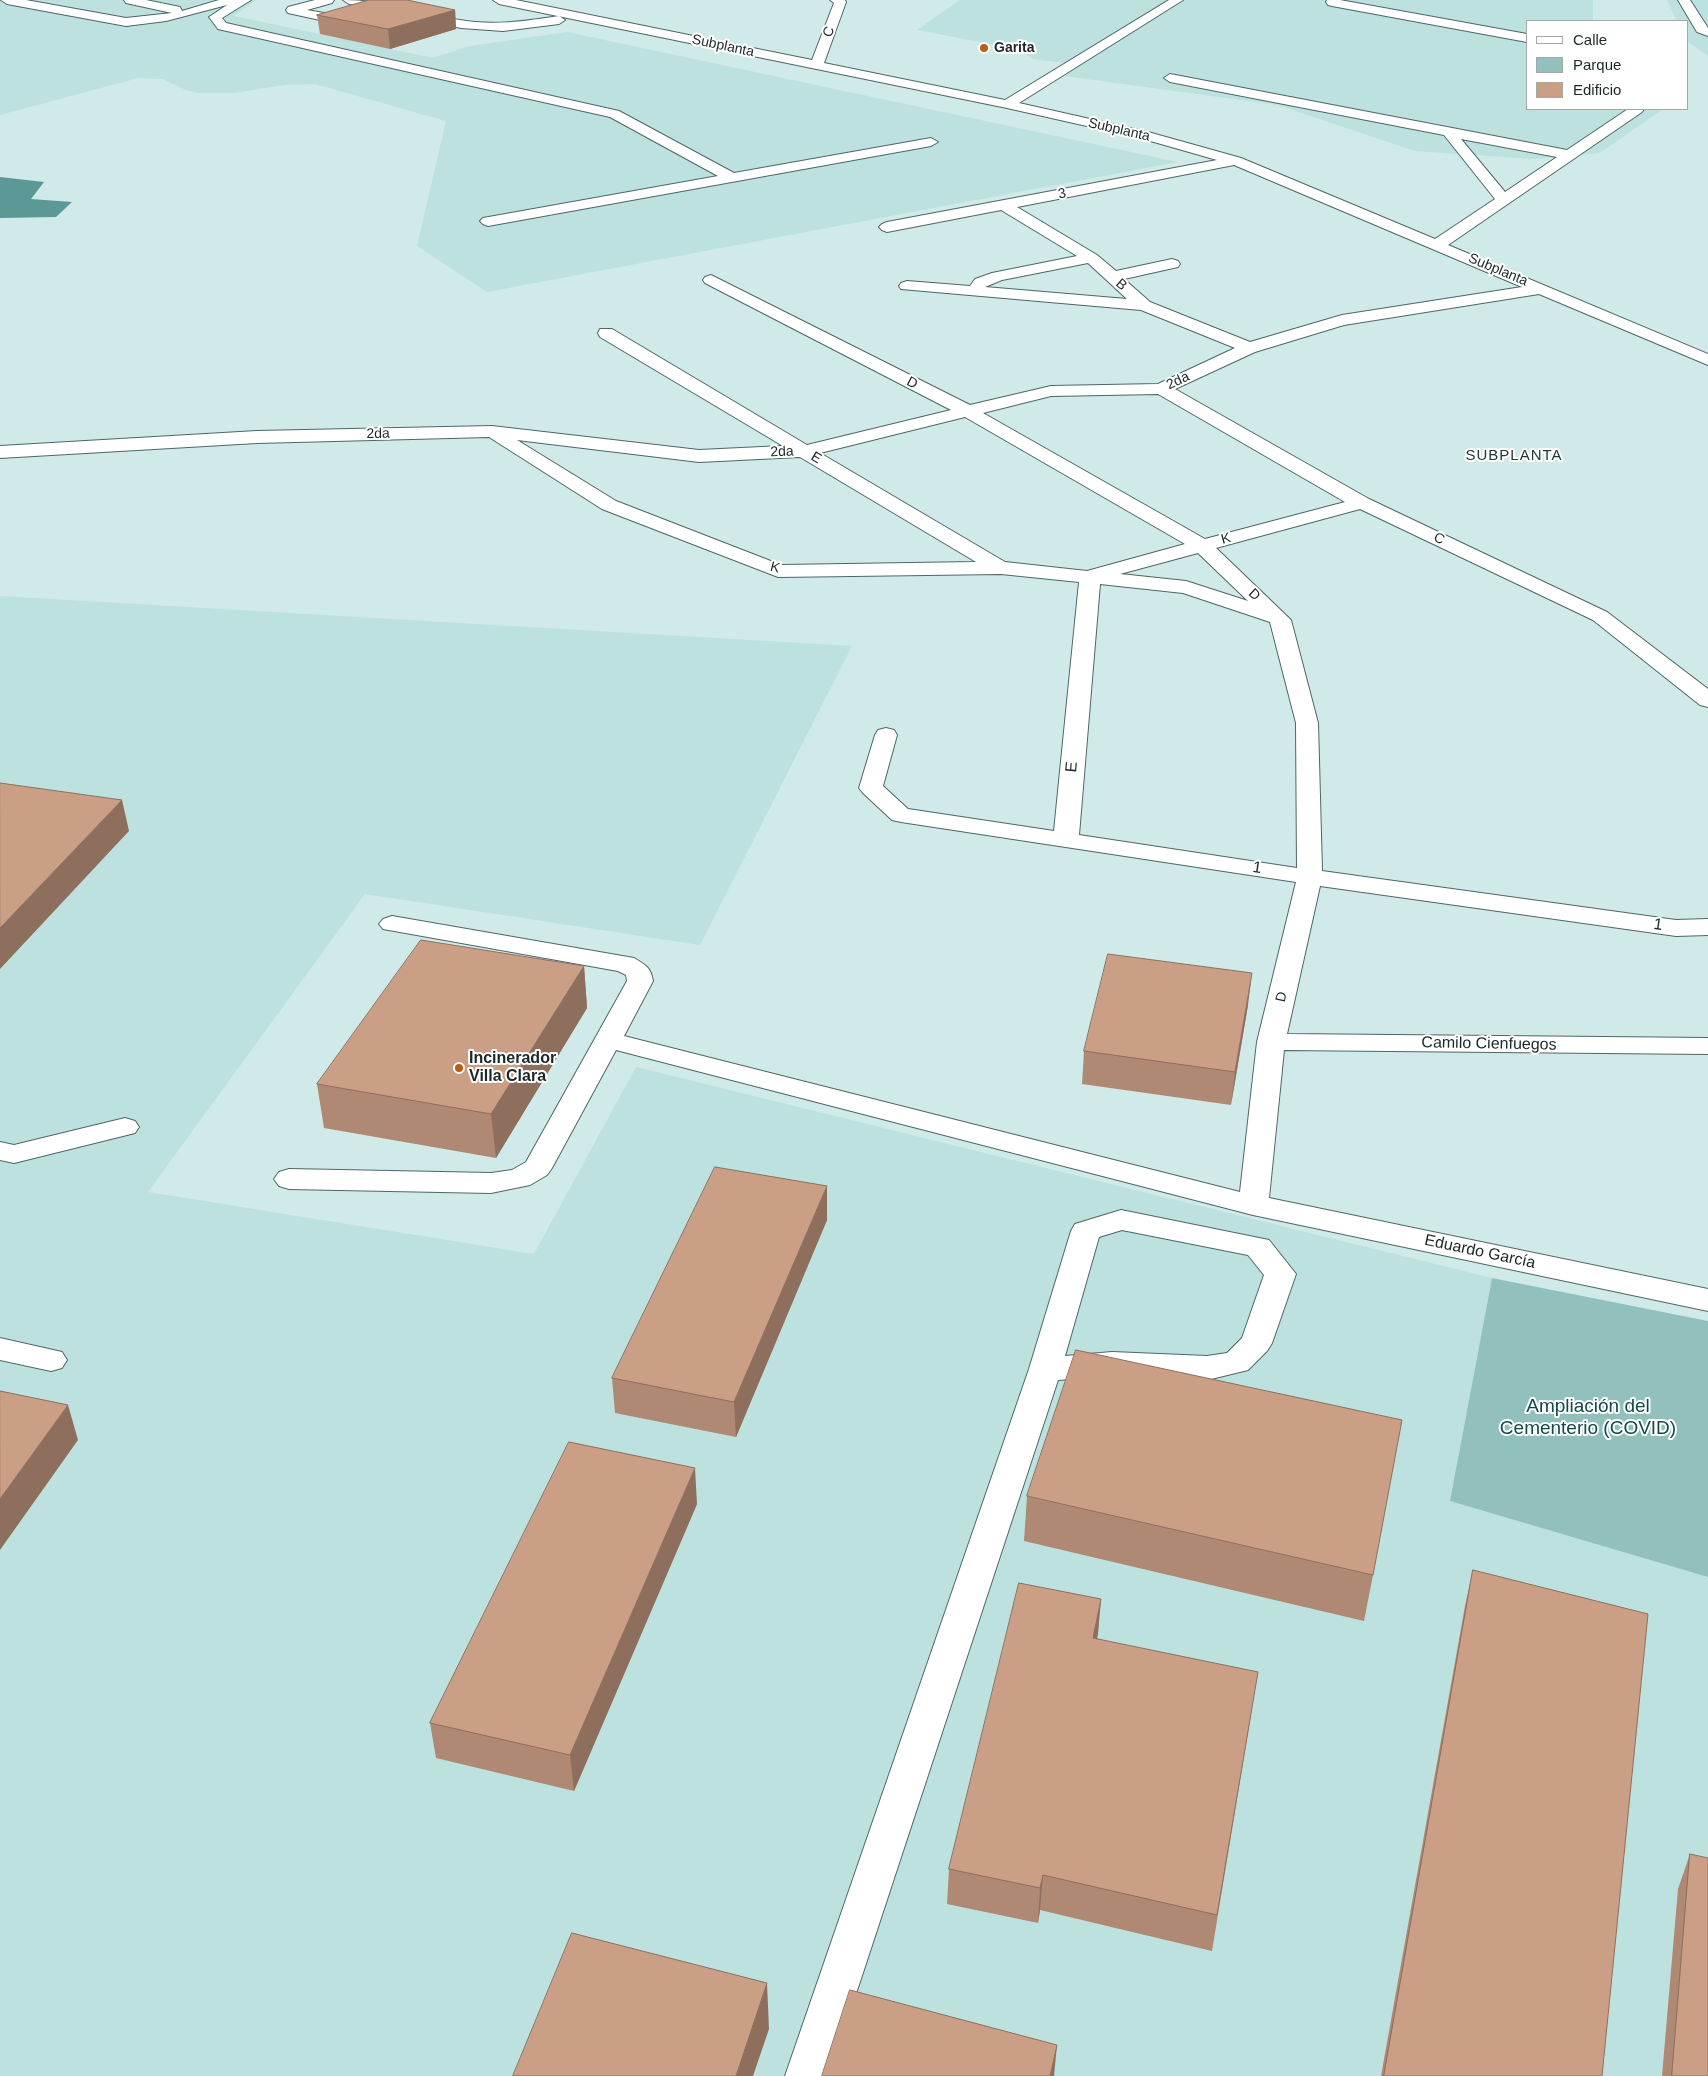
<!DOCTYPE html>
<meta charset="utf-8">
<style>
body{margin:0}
#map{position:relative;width:1708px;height:2076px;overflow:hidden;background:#cfeae8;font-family:Helvetica,sans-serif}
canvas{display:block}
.legend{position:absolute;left:1526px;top:20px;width:162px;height:90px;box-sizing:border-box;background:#fff;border:1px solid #a4a9a8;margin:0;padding:6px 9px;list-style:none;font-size:15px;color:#1c2726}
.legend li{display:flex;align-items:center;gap:10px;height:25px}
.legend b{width:25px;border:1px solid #a4a9a8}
</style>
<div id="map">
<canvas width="1708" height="2076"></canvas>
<ul class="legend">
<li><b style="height:6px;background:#fff"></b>Calle</li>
<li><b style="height:14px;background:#92c0bd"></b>Parque</li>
<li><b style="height:14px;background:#cb9f86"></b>Edificio</li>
</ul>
</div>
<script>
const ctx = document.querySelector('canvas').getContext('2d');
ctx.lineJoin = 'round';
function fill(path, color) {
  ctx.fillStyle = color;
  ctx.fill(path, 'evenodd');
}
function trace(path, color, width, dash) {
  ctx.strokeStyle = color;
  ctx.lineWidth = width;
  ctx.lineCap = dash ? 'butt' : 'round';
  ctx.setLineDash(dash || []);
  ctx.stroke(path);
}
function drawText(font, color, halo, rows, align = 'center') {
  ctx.font = font + ' Helvetica,sans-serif';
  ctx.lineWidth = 4;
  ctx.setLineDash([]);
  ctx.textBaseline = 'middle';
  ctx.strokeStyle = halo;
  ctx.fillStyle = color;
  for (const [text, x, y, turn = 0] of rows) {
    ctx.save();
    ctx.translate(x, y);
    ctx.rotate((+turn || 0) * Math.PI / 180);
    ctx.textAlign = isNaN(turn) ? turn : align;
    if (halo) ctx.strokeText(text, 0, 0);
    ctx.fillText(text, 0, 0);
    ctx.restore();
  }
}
const built = new Path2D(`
 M 0,0 L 256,0 L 234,16 L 433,58 L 470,46 L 567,32 L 1178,162 L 487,292 L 417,246 L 446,121 L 315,84 L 284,85 L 235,93 L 199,93 L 186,90 L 163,79 L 138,78 L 0,115 Z
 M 960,0 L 1593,0 L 1593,21 L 1527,21 L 1527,109 L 1663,109 L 1600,153 L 1534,159 L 1414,151 L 1278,105 L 1064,76 L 1081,65 L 1032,59 L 1022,50 L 917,30 Z
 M 1667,0 L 1708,0 L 1708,56 L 1687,41 L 1687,21 L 1677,21 Z
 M 0,596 L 852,646 L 700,945 L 365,894 L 148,1192 L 534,1254 L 636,1067 L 1492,1278 L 1450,1501 L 1708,1577 L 1708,2076 L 0,2076 Z`);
const green = new Path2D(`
 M 1492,1278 L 1708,1321 L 1708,1577 L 1450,1501 Z`);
const water = new Path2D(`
 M 0,177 L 44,182 L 31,199 L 72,202 L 56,217 L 0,218 Z`);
const minor = new Path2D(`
 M 1,0 L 26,0 L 126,18 L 172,13 L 126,3 L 124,0 L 146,0 L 180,7 L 182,11 L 219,0 L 251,0 L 222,18 L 226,23 L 619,111 L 734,173 L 931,138 L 938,142 L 931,146 L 488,226 L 483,224 L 480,221 L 483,218 L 718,176 L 610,117 L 218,29 L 209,17 L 227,5 L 166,21 L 126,26 L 7,4 Z
 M 315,0 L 334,0 L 332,3 L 307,10 L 324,13 L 326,16 L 324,19 L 320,20 L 288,13 L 286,10 L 288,7 Z
 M 343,0 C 383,0 421,14 460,20 C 493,26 526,21 559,16 L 565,20 L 559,24 L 503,31 L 461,28 L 349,4 Z
 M 493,0 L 516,0 L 812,60 L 834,3 L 830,0 L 845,0 L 846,2 L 824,63 L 1005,100 L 1169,0 L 1183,0 L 1019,103 L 1148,132 L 1241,158 L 1435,239 L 1495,199 L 1444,135 L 1170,82 L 1164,78 L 1170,74 L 1567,150 L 1628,109 L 1644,109 L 1642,112 L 1448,245 L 1708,354 L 1708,365 L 1539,294 L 1344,325 L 1255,352 L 1175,389 L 1369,499 L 1607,612 L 1708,689 L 1708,707 L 1700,705 L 1593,620 L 1360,509 L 1216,548 L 1291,620 L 1318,723 L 1322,871 L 1676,920 L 1708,919 L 1708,935 L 1676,936 L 1320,886 L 1287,1034 L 1708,1038 L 1708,1054 L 1284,1050 L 1269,1198 L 1708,1289 L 1708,1311 L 1253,1215 L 616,1050 L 552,1168 L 547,1175 L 530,1185 L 491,1193 L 289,1189 L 279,1186 L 274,1179 L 279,1172 L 289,1169 L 491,1173 L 512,1170 L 526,1162 L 627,981 L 626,975 L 618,971 L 383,929 L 379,924 L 383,919 L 392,916 L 634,958 C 646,965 651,968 653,981 L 624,1036 L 1240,1192 L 1257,1042 L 1296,882 L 901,822 L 892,820 L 863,793 L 859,788 L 875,735 L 878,730 L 886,728 L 894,730 L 897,735 L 883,786 L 908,809 L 1054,831 L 1079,582 L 1001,574 L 778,577 L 602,509 L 489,437 L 257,443 L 0,458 L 0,446 L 257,431 L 492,426 L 699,450 L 783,446 L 600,337 L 598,333 L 600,329 L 612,329 L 807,445 L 951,410 L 705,283 L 703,280 L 705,277 L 711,275 L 970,405 L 1051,386 L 1158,384 L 1235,348 L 1141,310 L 901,289 L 899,286 L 901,283 L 907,281 L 970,286 L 975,279 L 992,273 L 1077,256 L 1001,210 L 887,232 L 882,230 L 879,227 L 882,224 L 887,222 L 1217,160 L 1140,138 L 1007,108 L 499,4 ZM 1461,139 L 1557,157 L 1505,192 ZM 1234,165 L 1522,287 L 1342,315 L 1250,342 L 1150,302 L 1124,279 L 1178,267 L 1180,264 L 1178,261 L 1172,259 L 1116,271 L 1097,255 L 1017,207 ZM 1088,263 L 1127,299 L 985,287 L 1002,280 ZM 1158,394 L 1345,502 L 1205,539 L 983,413 L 1051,396 ZM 965,417 L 1185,544 L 1087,571 L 1005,562 L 820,453 ZM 517,440 L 699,462 L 800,457 L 976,562 L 781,565 L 616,501 ZM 1198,553 L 1248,601 L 1186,581 L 1120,574 ZM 1100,584 L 1183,593 L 1270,622 L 1296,723 L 1297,868 L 1079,835 Z
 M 1327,0 L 1340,0 L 1527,34 L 1527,42 L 1332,6 L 1328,5 L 1326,2 Z
 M 1678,0 L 1690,0 L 1708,28 L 1708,36 L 1697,32 Z
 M 125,1118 L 135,1121 L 139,1127 L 135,1133 L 14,1163 L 0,1160 L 0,1142 L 14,1145 Z
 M 1121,1210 L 1269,1240 L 1296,1274 L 1272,1343 L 1267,1351 L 1248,1370 L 1207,1380 L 1112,1376 L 1058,1380 L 829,2076 L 785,2076 L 1029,1369 L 1071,1231 L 1075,1224 ZM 1122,1230 L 1248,1255 L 1264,1275 L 1242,1338 L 1227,1353 L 1207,1356 L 1112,1352 L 1065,1356 L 1099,1237 Z
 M 0,1338 L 62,1352 L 67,1360 L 62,1368 L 51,1371 L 0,1360 Z`);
const wall = new Path2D(`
 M 455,10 L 456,29 L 390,49 L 320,34 L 317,15 Z
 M 584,966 L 587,1008 L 496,1158 L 324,1128 L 317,1084 Z
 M 1248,1005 L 1231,1105 L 1082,1084 L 1084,1051 Z
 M 827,1186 L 827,1220 L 736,1437 L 615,1413 L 612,1378 Z
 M 1027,1496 L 1373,1575 L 1364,1621 L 1024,1541 Z
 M 697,1504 L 574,1791 L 436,1758 L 430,1723 Z
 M 1473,1570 L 1602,2076 L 1381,2076 L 1465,1606 Z
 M 1101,1599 L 1097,1638 L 1252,1708 L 1212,1951 L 1040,1910 L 1038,1923 L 947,1904 L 949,1869 Z
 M 1690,1854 L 1708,2076 L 1662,2076 L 1678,1889 Z`);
const shadedWall = new Path2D(`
 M 455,10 L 456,29 L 390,49 L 388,29 Z
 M 122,800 L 129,831 L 0,969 L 0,928 Z
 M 584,966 L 587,1008 L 496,1158 L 491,1114 Z
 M 1252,973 L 1248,1005 L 1231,1105 L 1235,1072 Z
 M 827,1186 L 827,1220 L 736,1437 L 734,1402 Z
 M 68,1405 L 78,1440 L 0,1550 L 0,1499 Z
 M 695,1468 L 697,1504 L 574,1791 L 570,1755 Z
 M 1101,1599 L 1098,1634 L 1090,1673 L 1093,1638 Z
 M 1043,1875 L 1040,1910 L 1038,1923 L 1040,1888 Z
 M 767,1983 L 769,2029 L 753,2076 L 736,2076 Z
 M 1057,2045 L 1054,2076 L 1050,2076 Z`);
const building = new Path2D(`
 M 369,0 L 407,0 L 455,10 L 388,29 L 317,15 Z
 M 0,783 L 122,800 L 0,928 Z
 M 421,940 L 584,966 L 491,1114 L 317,1084 Z
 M 1108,954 L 1252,973 L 1235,1072 L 1084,1051 Z
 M 715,1167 L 827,1186 L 734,1402 L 612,1378 Z
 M 1076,1350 L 1402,1420 L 1373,1575 L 1027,1496 Z
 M 0,1391 L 68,1405 L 0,1499 Z
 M 569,1442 L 695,1468 L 570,1755 L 430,1723 Z
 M 1473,1570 L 1648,1614 L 1602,2076 L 1384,2076 Z
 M 1019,1583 L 1101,1599 L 1093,1638 L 1258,1672 L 1217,1915 L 1043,1875 L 1040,1888 L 949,1869 Z
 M 1690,1854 L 1708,1858 L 1708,2076 L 1672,2076 Z
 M 572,1933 L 767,1983 L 736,2076 L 513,2076 Z
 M 850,1990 L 1057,2045 L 1050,2076 L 822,2076 Z`);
const markers = [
 [984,48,5,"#bb5d13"],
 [459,1068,5,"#bb5d13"]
];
const farStreetnames = [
 ["C",829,32,-70],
 ["Subplanta",723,46,12],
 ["Subplanta",1119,130,13],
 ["3",1062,194,-11],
 ["Subplanta",1498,270,23],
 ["B",1121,285,41],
 ["2da",1178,381,-25],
 ["D",912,383,27],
 ["2da",378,434,-1],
 ["2da",782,452,-2],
 ["E",816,458,31],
 ["K",1226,539,-15],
 ["C",1439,539,25],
 ["K",775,568,14],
 ["D",1254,595,43],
 ["D",1282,997,-77]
];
const farPoinames = [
 ["Garita",994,48]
];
const farNeighbourhoodnames = [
 ["SUBPLANTA",1514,456]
];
const streetNames = [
 ["E",1072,767,-85],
 ["1",1257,868,9],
 ["1",1658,925,8],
 ["Camilo Cienfuegos",1489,1044,1],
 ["Eduardo García",1480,1252,12]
];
const poiNames = [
 ["Incinerador",469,1059],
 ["Villa Clara",469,1077]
];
const nearParknames = [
 ["Ampliación del",1588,1407],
 ["Cementerio (COVID)",1588,1429]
];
fill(built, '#bce1de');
fill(green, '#92c0bd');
fill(water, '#5c9895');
trace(minor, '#4e6765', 2);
fill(minor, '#fff');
fill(wall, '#af8973');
fill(shadedWall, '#8e6f5e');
fill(building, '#cb9f86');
trace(building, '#8e6f5e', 1);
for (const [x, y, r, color] of markers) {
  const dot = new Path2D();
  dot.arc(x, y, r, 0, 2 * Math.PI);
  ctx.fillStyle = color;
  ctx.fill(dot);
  trace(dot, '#fff', 2);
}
drawText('14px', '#1c2726', '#fff', farStreetnames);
drawText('bold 14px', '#1c2726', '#fff', farPoinames, 'left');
ctx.letterSpacing = '1px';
drawText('15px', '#223938', '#fff', farNeighbourhoodnames);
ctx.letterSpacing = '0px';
drawText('16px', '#1c2726', '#fff', streetNames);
drawText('bold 16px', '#1c2726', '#fff', poiNames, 'left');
drawText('19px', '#124947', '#fff', nearParknames);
</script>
